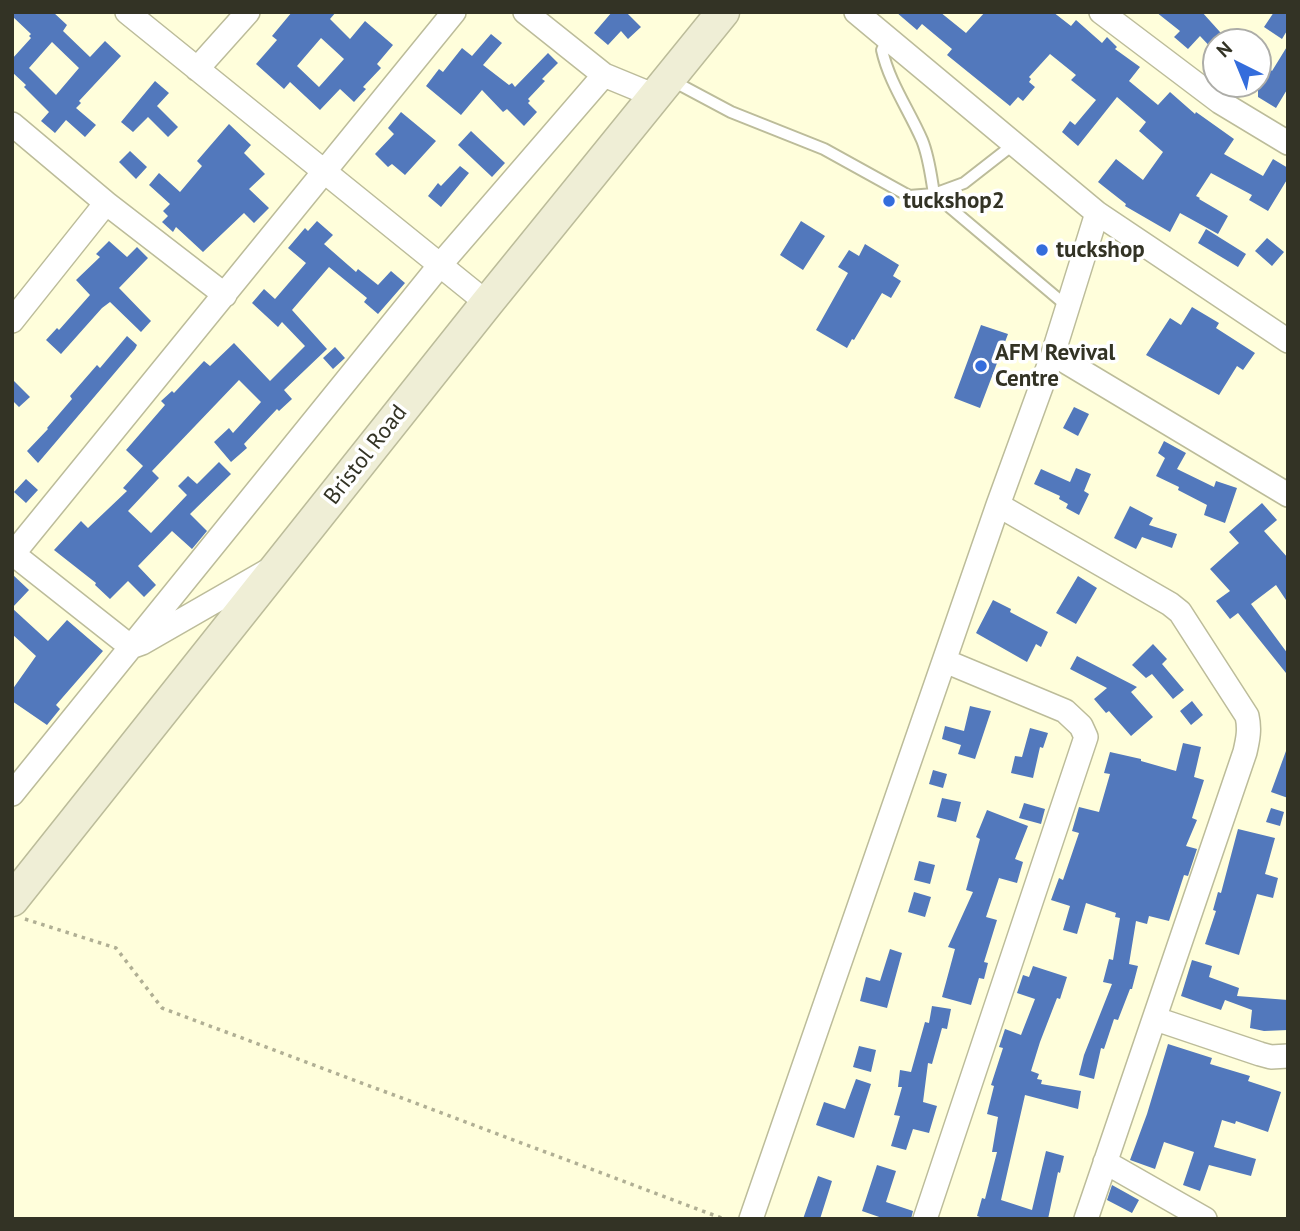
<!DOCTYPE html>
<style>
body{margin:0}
#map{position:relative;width:1300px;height:1231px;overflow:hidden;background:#fffedb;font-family:"PT Sans",sans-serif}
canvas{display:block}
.frame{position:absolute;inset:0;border:14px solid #333325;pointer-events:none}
.north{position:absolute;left:1202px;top:28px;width:70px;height:70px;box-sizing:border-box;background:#fff;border:2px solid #adada8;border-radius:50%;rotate:317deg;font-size:19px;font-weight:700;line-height:28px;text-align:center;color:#333325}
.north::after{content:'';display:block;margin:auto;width:24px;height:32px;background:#346ddc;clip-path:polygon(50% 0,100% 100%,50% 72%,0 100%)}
</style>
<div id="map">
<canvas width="1300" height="1231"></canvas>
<div class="frame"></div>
<div class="north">N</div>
</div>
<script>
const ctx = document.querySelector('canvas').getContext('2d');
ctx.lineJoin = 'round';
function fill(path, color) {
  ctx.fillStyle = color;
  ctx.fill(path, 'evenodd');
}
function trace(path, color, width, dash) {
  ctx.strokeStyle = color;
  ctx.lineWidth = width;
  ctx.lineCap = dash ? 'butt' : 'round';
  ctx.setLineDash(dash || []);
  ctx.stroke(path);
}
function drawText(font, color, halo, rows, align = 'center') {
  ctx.font = font + ' "PT Sans",sans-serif';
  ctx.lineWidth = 7;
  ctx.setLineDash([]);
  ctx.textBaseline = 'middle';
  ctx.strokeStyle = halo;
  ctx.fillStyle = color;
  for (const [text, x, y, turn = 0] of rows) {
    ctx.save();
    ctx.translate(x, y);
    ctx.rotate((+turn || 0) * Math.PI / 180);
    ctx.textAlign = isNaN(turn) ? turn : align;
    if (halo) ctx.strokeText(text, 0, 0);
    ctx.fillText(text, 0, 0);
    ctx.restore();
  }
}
const building = new Path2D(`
 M 12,12 L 53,12 L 67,25 L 63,31 L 90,57 L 105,41 L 121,56 L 79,101 L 81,103 L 76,108 L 96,125 L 85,137 L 66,120 L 55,133 L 41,121 L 49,112 L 24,87 L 26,85 L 12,72 L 12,59 L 31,38 L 29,36 L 31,34 L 12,16 ZM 52,42 L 79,68 L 56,95 L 29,68 Z
 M 292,12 L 336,12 L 330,19 L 350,39 L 365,21 L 393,45 L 377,64 L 381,68 L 363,87 L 366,89 L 354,102 L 340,89 L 320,110 L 290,82 L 284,89 L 256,64 L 277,40 L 272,36 ZM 321,38 L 344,59 L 319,87 L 297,66 Z
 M 612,12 L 626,12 L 641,27 L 628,39 L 621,31 L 608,45 L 594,33 Z
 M 896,12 L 940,12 L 966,33 L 985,12 L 1053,12 L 1071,26 L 1076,20 L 1102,43 L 1107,37 L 1117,47 L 1115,49 L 1140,67 L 1129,81 L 1158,105 L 1170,92 L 1195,114 L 1196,112 L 1234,139 L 1224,154 L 1263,176 L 1273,159 L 1288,168 L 1288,178 L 1268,211 L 1249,200 L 1252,195 L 1211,173 L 1196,196 L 1200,198 L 1199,199 L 1228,216 L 1218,234 L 1180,213 L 1170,232 L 1125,206 L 1126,204 L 1098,182 L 1116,159 L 1143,180 L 1163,152 L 1139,131 L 1146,122 L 1117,97 L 1078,146 L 1062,132 L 1070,121 L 1075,125 L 1096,100 L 1071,80 L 1076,75 L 1050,54 L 1029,77 L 1031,79 L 1029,82 L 1035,87 L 1023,101 L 1018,97 L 1010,106 L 947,55 L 952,49 L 922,24 L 917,30 Z
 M 1156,12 L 1202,12 L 1229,42 L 1216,42 L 1216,53 L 1200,36 L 1188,49 L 1174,37 L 1180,31 Z
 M 1274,12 L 1288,12 L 1288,29 L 1282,39 L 1264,27 Z
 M 491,34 L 502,43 L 483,65 L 509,85 L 512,83 L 515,87 L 548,53 L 558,63 L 542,79 L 545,81 L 528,99 L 530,101 L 528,103 L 537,112 L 524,126 L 507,109 L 503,112 L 482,90 L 461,115 L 426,86 L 439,69 L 443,72 L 462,48 L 472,56 Z
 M 1288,45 L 1288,88 L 1276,108 L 1258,97 L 1258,58 L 1272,71 Z
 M 155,81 L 169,93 L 157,106 L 178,127 L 168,137 L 148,117 L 133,132 L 121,122 Z
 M 401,112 L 436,141 L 405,175 L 392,164 L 388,167 L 375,154 L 394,134 L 388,128 Z
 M 229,124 L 251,145 L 244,153 L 265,174 L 249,189 L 269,208 L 254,223 L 244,213 L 203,252 L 176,227 L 173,232 L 162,222 L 168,216 L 163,211 L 170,204 L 149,185 L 159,173 L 180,192 L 202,166 L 197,161 Z
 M 471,131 L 505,163 L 492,177 L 458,145 Z
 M 130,151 L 147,167 L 136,179 L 119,162 Z
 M 460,166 L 469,173 L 441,207 L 428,196 L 438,183 L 441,186 Z
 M 317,221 L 333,235 L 324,244 L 356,272 L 358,269 L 378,285 L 391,271 L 405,283 L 378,314 L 364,302 L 367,298 L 329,267 L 292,310 L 327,349 L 284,390 L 292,399 L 279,411 L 277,409 L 244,444 L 247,448 L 231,462 L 214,442 L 229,428 L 233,433 L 261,402 L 239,380 L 152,471 L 159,478 L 128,511 L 151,533 L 187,495 L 178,486 L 188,476 L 197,484 L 219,462 L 231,474 L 190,514 L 207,531 L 192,549 L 172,531 L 138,566 L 156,585 L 144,597 L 128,581 L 110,599 L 95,585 L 96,583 L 54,550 L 81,521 L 88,528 L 127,491 L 123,488 L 143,466 L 126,450 L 165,405 L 161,401 L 172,391 L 174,393 L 204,361 L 210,366 L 234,343 L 270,381 L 305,346 L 282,322 L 278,327 L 252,303 L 264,289 L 275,299 L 306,263 L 288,248 L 305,228 L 308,231 Z
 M 801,221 L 825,236 L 803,270 L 780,255 Z
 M 1206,229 L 1246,254 L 1238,267 L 1198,243 Z
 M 1267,238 L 1284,252 L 1272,266 L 1255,251 Z
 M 109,241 L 127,257 L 137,247 L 148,258 L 119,288 L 151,321 L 141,332 L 110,302 L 102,308 L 61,354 L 46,340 L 57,328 L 59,330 L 90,295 L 76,280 L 100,257 L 96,254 Z
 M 865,244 L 899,265 L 893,276 L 901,281 L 891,298 L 882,293 L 854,340 L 852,339 L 847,348 L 816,330 L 848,273 L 838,267 L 849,250 L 859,256 Z
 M 1192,307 L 1219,323 L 1216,328 L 1255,353 L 1243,370 L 1237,366 L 1219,395 L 1146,355 L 1170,318 L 1181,325 Z
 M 981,325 L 1008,334 L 980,408 L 954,398 Z
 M 127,336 L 137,345 L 135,349 L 38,463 L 27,451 L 48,429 L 47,428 L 72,399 L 70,396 L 97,365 L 100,368 Z
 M 335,347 L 345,358 L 333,369 L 323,358 Z
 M 12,379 L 30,397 L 19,407 L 12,400 Z
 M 1074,407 L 1089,414 L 1078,436 L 1063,428 Z
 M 1164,441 L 1186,453 L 1177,469 L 1214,487 L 1216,481 L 1237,488 L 1225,523 L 1204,515 L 1207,505 L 1178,490 L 1179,487 L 1156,476 L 1165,458 L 1158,453 Z
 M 1076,468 L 1091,474 L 1084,491 L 1089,494 L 1079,515 L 1066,508 L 1068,504 L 1059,499 L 1060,496 L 1034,484 L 1041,469 L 1070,482 Z
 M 26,479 L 38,490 L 26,503 L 14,492 Z
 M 1262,503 L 1277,520 L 1264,531 L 1288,558 L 1288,603 L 1276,585 L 1251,604 L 1288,654 L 1286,673 L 1238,613 L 1230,619 L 1216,601 L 1230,591 L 1210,569 L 1239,543 L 1229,532 Z
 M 1130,506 L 1153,518 L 1149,525 L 1177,534 L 1172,548 L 1142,537 L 1136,549 L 1114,538 Z
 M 12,574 L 29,590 L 12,608 Z
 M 1078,576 L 1097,588 L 1076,624 L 1056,613 Z
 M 993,600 L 1011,609 L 1010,612 L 1048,632 L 1041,647 L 1036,644 L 1027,662 L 976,633 Z
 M 12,608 L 48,641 L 67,620 L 103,651 L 56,705 L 60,709 L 47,725 L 12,701 L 12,690 L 36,656 L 12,634 Z
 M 1153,644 L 1167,659 L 1162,664 L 1184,690 L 1173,699 L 1152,674 L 1146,678 L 1132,665 Z
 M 1077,656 L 1137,687 L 1131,692 L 1153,717 L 1131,736 L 1109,711 L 1106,713 L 1094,699 L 1107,688 L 1070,669 Z
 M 1192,701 L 1203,715 L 1191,725 L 1180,711 Z
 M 970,706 L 991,711 L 975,759 L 958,754 L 961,745 L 942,739 L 945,726 L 964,731 Z
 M 1030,728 L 1048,733 L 1043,748 L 1040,747 L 1033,778 L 1011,773 L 1015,756 L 1022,757 Z
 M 1183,743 L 1201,747 L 1194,777 L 1204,780 L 1192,818 L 1197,820 L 1186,846 L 1197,849 L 1188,876 L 1184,875 L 1169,921 L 1149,916 L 1147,924 L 1136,921 L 1129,964 L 1138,966 L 1132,989 L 1130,989 L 1118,1020 L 1114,1019 L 1104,1049 L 1101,1048 L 1094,1079 L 1079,1075 L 1084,1055 L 1112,984 L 1103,982 L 1109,959 L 1113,960 L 1120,918 L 1115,917 L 1116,913 L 1086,903 L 1077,934 L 1063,930 L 1070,906 L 1051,900 L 1059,878 L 1063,880 L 1079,833 L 1072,831 L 1079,807 L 1099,812 L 1110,774 L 1104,773 L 1110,752 L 1141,759 L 1141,761 L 1176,771 Z
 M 1286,751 L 1288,751 L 1288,798 L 1271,792 Z
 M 933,770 L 947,774 L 943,788 L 929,784 Z
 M 942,798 L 961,802 L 956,822 L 937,817 Z
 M 1024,803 L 1045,809 L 1041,824 L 1019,818 Z
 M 1271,808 L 1284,812 L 1280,826 L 1266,822 Z
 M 987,810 L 1028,826 L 1015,859 L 1023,862 L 1017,883 L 999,878 L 986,917 L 997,920 L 984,962 L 988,963 L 984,979 L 979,978 L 971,1005 L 942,997 L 955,949 L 948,947 L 973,892 L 966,890 L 980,839 L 976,837 Z
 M 1238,829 L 1275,838 L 1265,874 L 1278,878 L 1273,898 L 1257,894 L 1239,955 L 1205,944 L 1216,911 L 1213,910 L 1218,892 L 1221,893 Z
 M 919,861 L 935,865 L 930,884 L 914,880 Z
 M 914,892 L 931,897 L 925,917 L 908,912 Z
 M 890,949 L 902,953 L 887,1008 L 860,1001 L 866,977 L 880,981 Z
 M 1192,960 L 1212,966 L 1209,977 L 1239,988 L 1237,996 L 1288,1000 L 1288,1030 L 1264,1031 L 1250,1028 L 1252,1010 L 1225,1000 L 1221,1010 L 1181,996 Z
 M 1033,966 L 1067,977 L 1060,999 L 1057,998 L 1040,1042 L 1031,1071 L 1039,1074 L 1037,1079 L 1042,1080 L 1041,1084 L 1081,1091 L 1078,1109 L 1025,1095 L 1001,1200 L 1032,1210 L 1046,1151 L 1064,1156 L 1060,1173 L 1058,1172 L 1048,1219 L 986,1219 L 977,1216 L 982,1198 L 985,1199 L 997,1152 L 992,1152 L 998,1117 L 987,1114 L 994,1086 L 991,1085 L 1003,1048 L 999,1047 L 1005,1029 L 1021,1035 L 1035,999 L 1017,993 L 1023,975 L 1029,977 Z
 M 932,1006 L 951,1009 L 947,1029 L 942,1028 L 932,1064 L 928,1063 L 923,1102 L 937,1106 L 929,1133 L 913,1129 L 906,1150 L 891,1146 L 900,1116 L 894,1115 L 902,1087 L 898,1087 L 900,1070 L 911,1072 L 925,1022 L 929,1023 Z
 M 1168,1044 L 1212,1058 L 1210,1064 L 1250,1076 L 1248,1081 L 1281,1092 L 1268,1132 L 1236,1121 L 1235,1124 L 1222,1120 L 1214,1147 L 1256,1159 L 1251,1176 L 1209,1165 L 1200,1191 L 1183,1185 L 1194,1152 L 1164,1142 L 1155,1169 L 1130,1160 L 1147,1114 Z
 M 859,1046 L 876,1050 L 871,1072 L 853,1067 Z
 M 856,1079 L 871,1084 L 854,1138 L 816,1125 L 824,1102 L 845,1109 Z
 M 877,1165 L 896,1171 L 886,1202 L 913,1211 L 911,1219 L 885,1219 L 862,1211 Z
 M 818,1176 L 832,1181 L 820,1219 L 803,1219 Z
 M 1112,1185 L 1139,1200 L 1132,1213 L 1107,1200 Z`);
const path = new Path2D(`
 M 25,919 L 116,948 L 162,1008 L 724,1219`);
const lane = new Path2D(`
 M 888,39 L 882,50 C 889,82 909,110 922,140 C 929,157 931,176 934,194 L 1068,307
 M 671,80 L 731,112 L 824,149 L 909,196 L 934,194 L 964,183 L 1014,144`);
const street = new Path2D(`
 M 127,12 L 487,303
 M 525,12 L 604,75 L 655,96
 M 856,12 L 1097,213 L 1288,341
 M 1101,12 L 1220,102 L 1288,143
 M 197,69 L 248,12
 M 12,124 L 106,203 L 225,295
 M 12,321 L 106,203
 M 1053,354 L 1288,495
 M 998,505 L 1170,604 L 1180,612 L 1247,716 C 1250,729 1248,739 1245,752 L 1086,1219
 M 12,553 L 131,647 L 142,643 L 269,570
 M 13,554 L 454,12
 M 12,794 L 440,265 L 604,75
 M 1156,1019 L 1260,1054 L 1271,1057 L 1288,1056
 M 1105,1162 L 1205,1219
 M 751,1219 L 998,505 L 1053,354 L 1097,213
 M 925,1219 L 1086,737 L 1081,726 L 1065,711 L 945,661`);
const secondary = new Path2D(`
 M 12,900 L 487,303 L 723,12`);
const markers = [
 [889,201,7,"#346ddc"],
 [1042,250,7,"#346ddc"],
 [981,366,7,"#346ddc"]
];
const poiNames = [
 ["tuckshop2",903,201],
 ["tuckshop",1056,250],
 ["AFM Revival",995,353],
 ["Centre",995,379]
];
const streetNames = [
 ["Bristol Road",366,455,-52]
];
fill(building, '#5278bc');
trace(lane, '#bcbc9a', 14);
trace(street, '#bcbc9a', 26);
trace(secondary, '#bcbc9a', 35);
trace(path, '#b0af94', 3.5, [3.5, 5]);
trace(lane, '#fff', 10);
trace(street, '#fff', 23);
trace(secondary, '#efeed6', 32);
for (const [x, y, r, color] of markers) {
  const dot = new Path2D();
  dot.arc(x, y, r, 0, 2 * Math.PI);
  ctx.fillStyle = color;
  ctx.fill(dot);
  trace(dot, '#fff', 2.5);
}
drawText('bold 23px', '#333325', '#fff', poiNames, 'left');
drawText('23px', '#333325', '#fff', streetNames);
</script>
